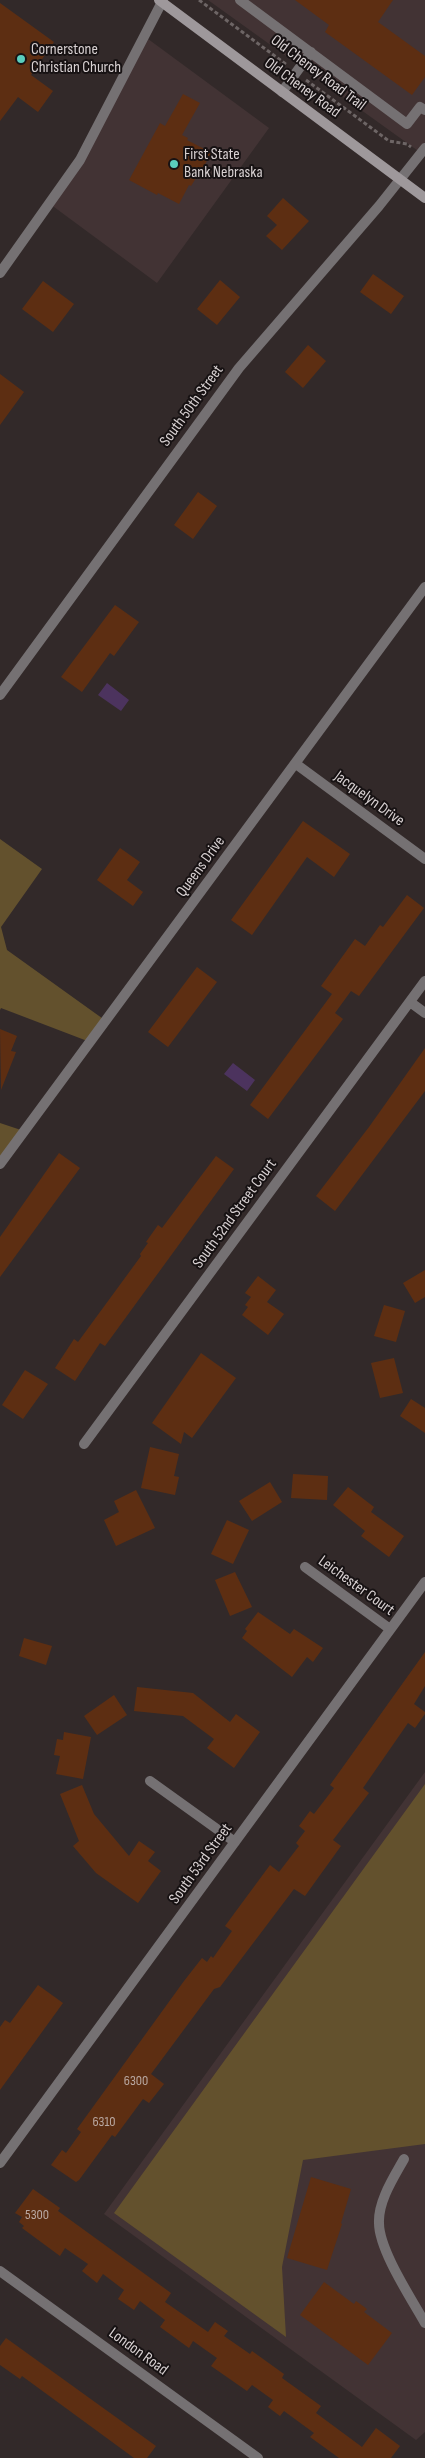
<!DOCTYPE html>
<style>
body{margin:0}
canvas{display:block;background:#322929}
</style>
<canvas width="425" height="2458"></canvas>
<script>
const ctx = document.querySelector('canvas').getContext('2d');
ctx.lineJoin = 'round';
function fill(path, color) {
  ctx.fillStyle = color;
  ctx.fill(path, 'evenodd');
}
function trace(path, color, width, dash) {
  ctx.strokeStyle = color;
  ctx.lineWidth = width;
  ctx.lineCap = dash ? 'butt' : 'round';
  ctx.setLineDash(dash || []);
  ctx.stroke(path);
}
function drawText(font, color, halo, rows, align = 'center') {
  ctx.font = font + ' "Sofia Sans Condensed",sans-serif';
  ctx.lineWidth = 4;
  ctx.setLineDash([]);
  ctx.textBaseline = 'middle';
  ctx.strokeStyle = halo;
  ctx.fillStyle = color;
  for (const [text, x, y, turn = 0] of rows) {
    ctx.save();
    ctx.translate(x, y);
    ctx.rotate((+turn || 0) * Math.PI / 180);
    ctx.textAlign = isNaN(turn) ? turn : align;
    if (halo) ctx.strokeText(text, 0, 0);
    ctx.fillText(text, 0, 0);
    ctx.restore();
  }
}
const built = new Path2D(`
 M 208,0 L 425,0 L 425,156 L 421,153 Z
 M 144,36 L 269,128 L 157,283 L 50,204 Z
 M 425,1772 L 425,2432 L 416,2440 L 104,2214 Z`);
const green = new Path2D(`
 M 0,839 L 42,869 L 1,927 L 7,950 L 106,1021 L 90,1042 L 1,1008 L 0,1010 Z
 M 0,1123 L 24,1131 L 0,1164 Z
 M 425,1784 L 425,2144 L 303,2160 L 282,2267 L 286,2337 L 114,2213 Z`);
const water = new Path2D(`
 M 107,683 L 129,700 L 121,711 L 98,695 Z
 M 233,1063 L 255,1080 L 247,1091 L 224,1074 Z`);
const building = new Path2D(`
 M 295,0 L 393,0 L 378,22 L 425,56 L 425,77 L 412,95 L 325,32 L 329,25 Z
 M 0,3 L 54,42 L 31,75 L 53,91 L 38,112 L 18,97 L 0,121 Z
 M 183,94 L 200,103 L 182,135 L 188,138 L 187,140 L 212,153 L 191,186 L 189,185 L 179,204 L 158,193 L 157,195 L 129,180 L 160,123 L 165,126 Z
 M 283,198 L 309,221 L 282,250 L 266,236 L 277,225 L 267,216 Z
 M 373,274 L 404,296 L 391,314 L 360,292 Z
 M 220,280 L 240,297 L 217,325 L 197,309 Z
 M 43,281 L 74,304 L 53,332 L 22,309 Z
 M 308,345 L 326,361 L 303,388 L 285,372 Z
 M 0,374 L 24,392 L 0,425 Z
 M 198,492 L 217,506 L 193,539 L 174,525 Z
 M 115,605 L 139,622 L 114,656 L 110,653 L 82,692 L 61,677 Z
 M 303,821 L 350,854 L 334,877 L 307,857 L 252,935 L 231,920 Z
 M 120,848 L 140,862 L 127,880 L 143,892 L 133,906 L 97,880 Z
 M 407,895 L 424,908 L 359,996 L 351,991 L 335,1013 L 343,1019 L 268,1119 L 250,1105 L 332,994 L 321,986 L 355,939 L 365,946 L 380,925 L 383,927 Z
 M 197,967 L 217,982 L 168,1047 L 148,1032 Z
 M 0,1029 L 17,1036 L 11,1051 L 16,1052 L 1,1090 Z
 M 425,1048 L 425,1091 L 335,1211 L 316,1196 L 369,1127 Z
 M 59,1153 L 80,1168 L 0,1277 L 0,1237 Z
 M 216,1156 L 234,1169 L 105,1346 L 100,1343 L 75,1381 L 55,1368 L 74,1339 L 78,1342 L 141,1256 L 140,1254 L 148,1243 L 146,1242 L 158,1225 L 162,1228 Z
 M 425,1270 L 425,1297 L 415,1303 L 403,1283 Z
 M 258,1276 L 276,1290 L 267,1302 L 284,1314 L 268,1335 L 242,1315 L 248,1307 L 245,1305 L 251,1297 L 245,1293 Z
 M 384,1305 L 405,1311 L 396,1342 L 374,1336 Z
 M 201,1353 L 236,1378 L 192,1438 L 184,1432 L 181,1444 L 152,1423 Z
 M 394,1358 L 403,1393 L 380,1398 L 371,1363 Z
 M 25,1370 L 48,1384 L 23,1419 L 2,1405 Z
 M 411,1399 L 425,1408 L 425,1433 L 400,1416 Z
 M 150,1447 L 179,1454 L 174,1476 L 179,1477 L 175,1495 L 141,1488 Z
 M 293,1474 L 328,1476 L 327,1500 L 291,1498 Z
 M 270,1482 L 282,1502 L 252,1521 L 239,1501 Z
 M 348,1487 L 374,1507 L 371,1512 L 404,1536 L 389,1557 L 361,1536 L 365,1531 L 333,1505 Z
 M 136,1490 L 155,1528 L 116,1546 L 104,1520 L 119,1512 L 114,1501 Z
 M 227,1520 L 249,1530 L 233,1564 L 211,1554 Z
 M 235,1572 L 252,1607 L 230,1616 L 215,1580 Z
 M 258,1612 L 290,1634 L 294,1629 L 323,1648 L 313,1662 L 307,1657 L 292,1677 L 242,1638 L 247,1631 L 245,1629 Z
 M 24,1638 L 52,1646 L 46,1665 L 19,1656 Z
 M 425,1652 L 425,1686 L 414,1704 L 425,1712 L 425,1714 L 415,1728 L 408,1723 L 363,1788 L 369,1793 L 333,1840 L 341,1846 L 305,1896 L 294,1889 L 220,1987 L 214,1989 L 151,2074 L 164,2084 L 149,2103 L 143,2099 L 115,2137 L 112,2135 L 79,2180 L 76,2182 L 51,2165 L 62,2150 L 66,2153 L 81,2132 L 77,2129 L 184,1981 L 202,1958 L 207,1962 L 211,1956 L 213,1958 L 232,1931 L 225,1926 L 270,1865 L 279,1872 L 299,1846 L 296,1843 L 305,1831 L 299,1826 L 310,1811 L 314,1814 L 334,1788 L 330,1785 Z
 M 137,1687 L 193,1693 L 230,1722 L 236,1714 L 260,1732 L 234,1768 L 207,1748 L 214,1739 L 183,1716 L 134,1711 Z
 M 114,1695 L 127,1715 L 97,1735 L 84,1716 Z
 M 64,1732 L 91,1737 L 83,1779 L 56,1774 L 60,1756 L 54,1755 L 57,1739 L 63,1740 Z
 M 82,1785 L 94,1814 L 129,1856 L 139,1841 L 155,1852 L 148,1861 L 161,1871 L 138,1903 L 96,1873 L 73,1846 L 79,1841 L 60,1794 Z
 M 38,1985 L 63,2003 L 0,2090 L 0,2027 L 5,2020 L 10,2023 Z
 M 311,2177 L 351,2189 L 341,2223 L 342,2224 L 327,2270 L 287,2258 Z
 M 33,2189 L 60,2208 L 58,2211 L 171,2293 L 165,2302 L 208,2332 L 215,2322 L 228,2331 L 224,2336 L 250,2354 L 252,2351 L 284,2374 L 282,2378 L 321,2406 L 316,2413 L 362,2447 L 376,2428 L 400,2446 L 391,2458 L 339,2458 L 310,2437 L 314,2433 L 284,2411 L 280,2416 L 268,2407 L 273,2400 L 252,2385 L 247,2391 L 211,2366 L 217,2358 L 193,2341 L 189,2348 L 160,2327 L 165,2320 L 140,2301 L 134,2310 L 118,2299 L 124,2290 L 103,2274 L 97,2283 L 82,2271 L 88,2264 L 65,2248 L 60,2256 L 22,2228 L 24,2226 L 19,2222 L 22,2217 L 15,2213 Z
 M 324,2282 L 354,2304 L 356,2301 L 367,2309 L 364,2312 L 392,2333 L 368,2365 L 300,2315 Z
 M 6,2338 L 156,2446 L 147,2458 L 134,2458 L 22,2376 L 20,2379 L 0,2365 L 0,2346 Z`);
const path = new Path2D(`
 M 199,0 L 287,65
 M 306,80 L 389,141 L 407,144 L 411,147`);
const lane = new Path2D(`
 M 240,0 L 407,124 L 420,107 L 425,110
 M 282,92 L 311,52
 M 404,2159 C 394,2177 378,2201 379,2223 C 379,2250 411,2298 425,2323`);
const street = new Path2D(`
 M 0,273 L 80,160 L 163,0
 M 0,695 L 239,368 L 379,206 L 425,148
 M 296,764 L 425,859
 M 410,1002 L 425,1013
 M 0,1164 L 425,587
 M 84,1444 L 425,981
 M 305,1567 L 390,1629
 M 150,1781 L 235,1842
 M 0,2163 L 425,1582
 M 0,2271 L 258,2458`);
const secondary = new Path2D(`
 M 159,0 L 425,198`);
const markers = [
 [21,59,5,"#5acebd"],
 [174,164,5,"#5acebd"]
];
const numberNames = [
 ["6300",136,2081],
 ["6310",104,2122],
 ["5300",37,2215]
];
const poiNames = [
 ["Cornerstone",31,50],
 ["Christian Church",31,68],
 ["First State",184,155],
 ["Bank Nebraska",184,173]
];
const streetNames = [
 ["Old Cheney Road Trail",318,73,37],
 ["Old Cheney Road",302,88,36],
 ["South 50th Street",192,406,-54],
 ["Jacquelyn Drive",369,799,36],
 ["Queens Drive",201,867,-54],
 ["South 52nd Street Court",235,1214,-54],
 ["Leichester Court",356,1586,36],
 ["South 53rd Street",201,1864,-54],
 ["London Road",138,2352,36]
];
fill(built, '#423334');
fill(green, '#63512d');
fill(water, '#4c335e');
fill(building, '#5d2e12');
trace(path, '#6d6565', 3, [4, 2.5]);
trace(lane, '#757173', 10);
trace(street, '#757173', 10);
trace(secondary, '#9e989b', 10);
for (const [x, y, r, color] of markers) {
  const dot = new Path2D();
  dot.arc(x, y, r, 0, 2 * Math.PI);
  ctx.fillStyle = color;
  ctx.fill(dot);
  trace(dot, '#171213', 2);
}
drawText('14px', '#b9a8a2', null, numberNames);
drawText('16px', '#d8d1d2', '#171213', poiNames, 'left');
drawText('16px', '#d8d1d2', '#171213', streetNames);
</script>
